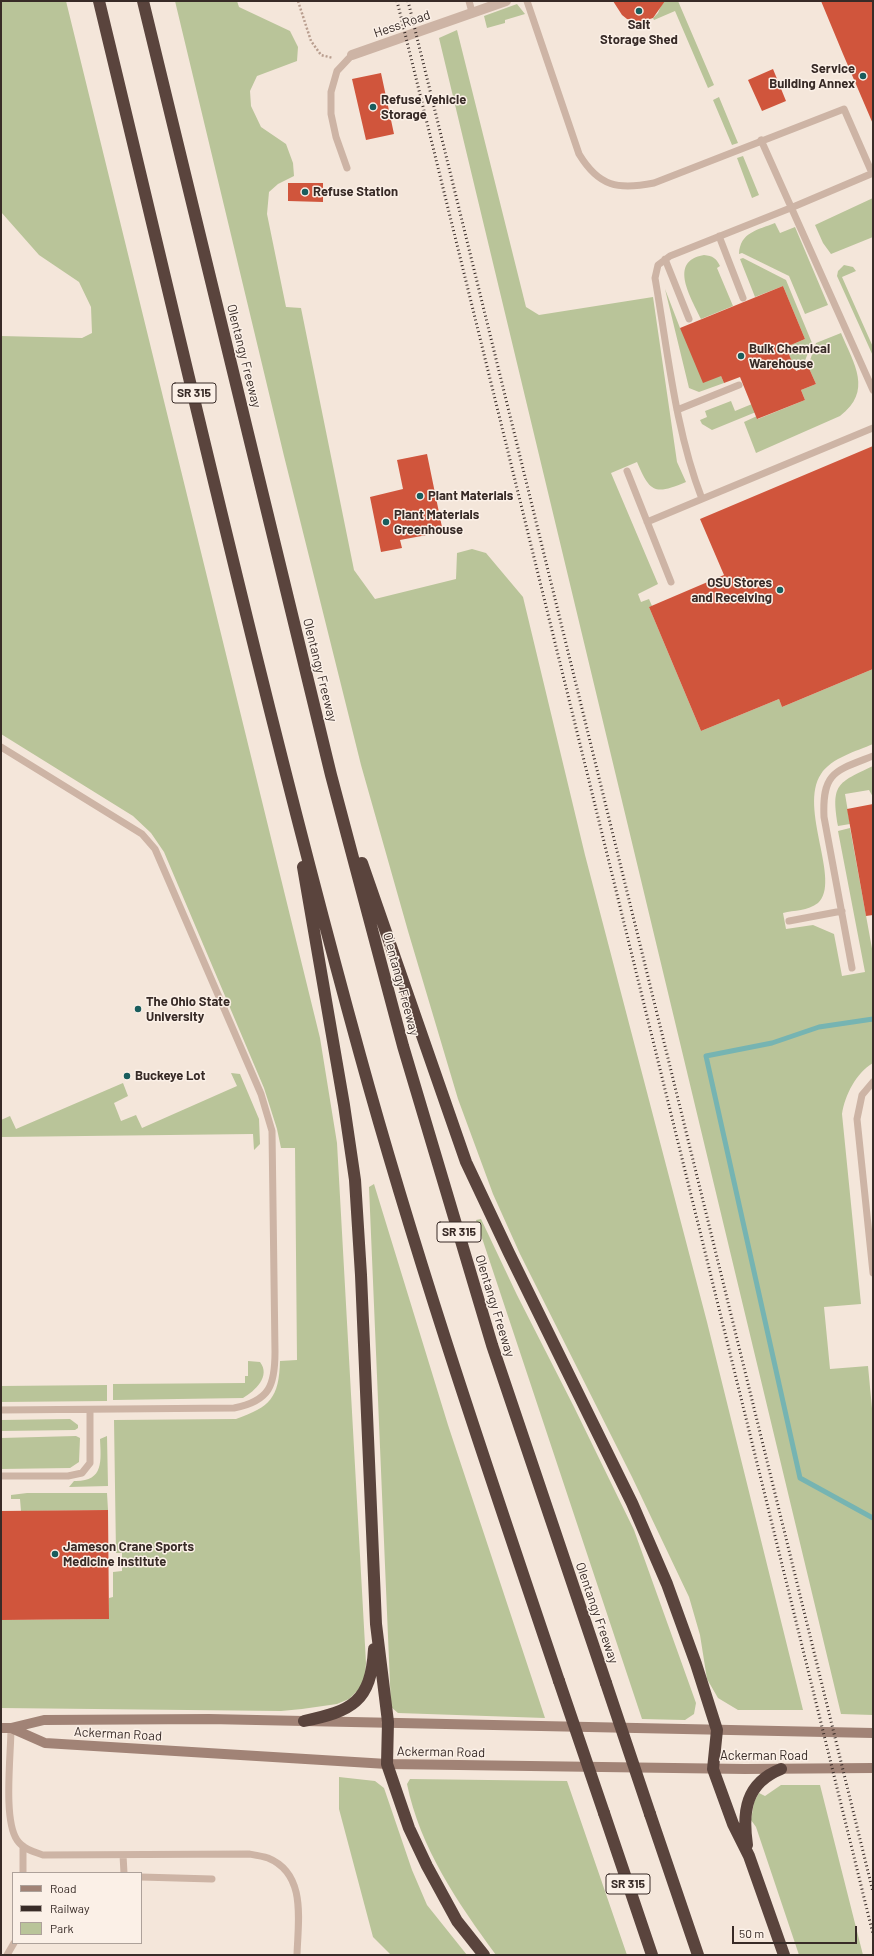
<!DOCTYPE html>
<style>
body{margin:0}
#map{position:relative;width:874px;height:1956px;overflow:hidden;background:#f4e6da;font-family:Barlow,sans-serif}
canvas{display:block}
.frame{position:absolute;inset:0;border:2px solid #382b27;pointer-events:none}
.legend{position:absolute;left:12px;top:1872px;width:130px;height:72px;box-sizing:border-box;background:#fbf0e7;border:1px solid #ada19a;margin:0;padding:5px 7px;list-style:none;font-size:12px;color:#382b27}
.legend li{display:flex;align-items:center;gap:8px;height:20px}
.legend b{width:20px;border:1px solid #ada19a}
.scale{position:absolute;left:732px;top:1926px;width:125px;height:18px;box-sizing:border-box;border:2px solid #382b27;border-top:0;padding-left:5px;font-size:12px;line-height:14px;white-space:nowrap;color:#382b27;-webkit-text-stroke:3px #fbf0e7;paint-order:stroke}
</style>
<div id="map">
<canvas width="874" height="1956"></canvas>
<div class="frame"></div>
<ul class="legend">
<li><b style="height:5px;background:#a18376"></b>Road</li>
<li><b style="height:5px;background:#382b27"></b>Railway</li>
<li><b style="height:11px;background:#b9c499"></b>Park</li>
</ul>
<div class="scale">50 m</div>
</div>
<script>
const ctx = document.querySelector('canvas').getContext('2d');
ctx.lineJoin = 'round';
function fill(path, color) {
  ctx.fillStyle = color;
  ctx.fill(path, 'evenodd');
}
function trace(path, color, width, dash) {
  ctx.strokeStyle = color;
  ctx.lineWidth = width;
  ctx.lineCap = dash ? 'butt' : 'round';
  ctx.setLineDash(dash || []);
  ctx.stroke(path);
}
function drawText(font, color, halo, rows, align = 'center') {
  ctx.font = font + ' Barlow,sans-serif';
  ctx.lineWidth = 3;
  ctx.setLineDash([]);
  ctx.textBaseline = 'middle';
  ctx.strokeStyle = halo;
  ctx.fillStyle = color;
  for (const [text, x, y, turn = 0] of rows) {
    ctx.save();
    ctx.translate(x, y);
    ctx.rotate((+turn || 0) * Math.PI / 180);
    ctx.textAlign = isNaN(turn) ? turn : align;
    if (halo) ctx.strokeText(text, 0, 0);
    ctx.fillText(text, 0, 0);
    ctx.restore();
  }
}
const green = new Path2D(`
 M 1,1 L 66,1 L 320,1038 L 337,1143 L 366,1663 L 365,1677 L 360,1688 L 349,1699 L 337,1704 L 302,1709 L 281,1711 L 1,1708 L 1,1620 L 109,1619 L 109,1598 L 113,1597 L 113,1572 L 122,1571 L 122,1553 L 116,1553 L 114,1420 L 236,1419 C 270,1407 279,1398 280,1361 L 297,1360 L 295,1148 L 281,1148 L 277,1129 L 264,1088 L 164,852 L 151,833 L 133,816 L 1,734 L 1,336 L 82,338 L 92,333 L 91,307 L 79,282 L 39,255 L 1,212 Z
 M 175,1 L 237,1 L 239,7 L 290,31 L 298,47 L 297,61 L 257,76 L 250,91 L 251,106 L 261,127 L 286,144 L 293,163 L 294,176 L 278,184 L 269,192 L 267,214 L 286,307 L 301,308 L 354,570 L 375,599 L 456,579 L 457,553 L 472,549 L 486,553 L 523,597 L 585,855 L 707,1322 L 803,1710 L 738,1710 L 718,1698 L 707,1679 L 700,1635 L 689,1597 L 632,1477 L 520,1254 L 493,1194 L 458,1099 L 408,931 L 361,765 L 284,456 Z
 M 663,1 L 678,1 L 714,85 L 708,88 L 675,11 L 654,20 L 653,18 L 658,13 Z
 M 517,4 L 525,14 L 505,20 L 505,23 L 487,28 L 484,16 Z
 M 457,30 L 526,307 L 539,315 L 653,297 L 677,462 L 686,482 C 655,495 650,493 637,462 L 611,473 L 658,584 L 638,594 L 641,602 L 649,599 L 652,606 L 649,607 L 701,731 L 779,699 L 782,707 L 873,669 L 873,744 C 857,751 831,758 821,774 C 798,808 842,882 818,903 C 808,911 794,910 783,913 L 786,929 L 813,925 L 834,934 L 842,976 L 865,972 L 838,831 L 850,828 L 873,954 L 873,1063 C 856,1073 845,1095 842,1114 L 861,1304 L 824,1307 L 830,1369 L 868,1366 L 873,1419 L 873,1715 L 841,1714 L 439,38 Z
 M 719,97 L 738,143 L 732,145 L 713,100 Z
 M 743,156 L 759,195 L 752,198 L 737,158 Z
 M 873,198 L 873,237 L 831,254 L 823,243 L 815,225 Z
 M 775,223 L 780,233 L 795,227 L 828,305 L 805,314 L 789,276 L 742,253 L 739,254 C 740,232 758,230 775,223 Z
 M 704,255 C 713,256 716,258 720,266 L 717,268 L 733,306 L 701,319 C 692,299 667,261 704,255 Z
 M 743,258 L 786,280 L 812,343 L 804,363 L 794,366 L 786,347 L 805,339 L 783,286 L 755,297 L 740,259 Z
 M 844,265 L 853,267 L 856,271 L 842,277 L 873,347 L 873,356 L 837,276 L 838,271 Z
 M 665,289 L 680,328 L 721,376 L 724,383 L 699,392 L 689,388 Z
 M 841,333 C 854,364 873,391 840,416 L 756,453 L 744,422 L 757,416 L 758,419 L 805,400 L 801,390 L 816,384 L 808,366 L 816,343 Z
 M 731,401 L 735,411 L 752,404 L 756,412 L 712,430 L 702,424 L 700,420 L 707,417 L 705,411 Z
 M 873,766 L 873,797 L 869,790 L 845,794 L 850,824 L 838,826 C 831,784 837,783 873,766 Z
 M 231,1073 L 240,1074 L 259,1119 L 260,1144 L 254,1150 L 253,1134 L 1,1137 L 1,1120 L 10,1116 L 16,1129 L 123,1083 L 128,1096 L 114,1103 L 121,1121 L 136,1115 L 142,1128 L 237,1086 Z
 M 374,1184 L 448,1425 L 545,1718 L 398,1713 L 391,1707 L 369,1187 Z
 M 481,1219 L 517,1295 L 574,1407 L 634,1530 L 696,1703 L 694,1714 L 685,1720 L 642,1719 L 476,1220 Z
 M 248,1361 L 260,1362 C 271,1376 255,1391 243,1398 L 113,1400 L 113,1384 L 245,1383 L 245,1376 L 248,1376 Z
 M 107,1385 L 107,1401 L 1,1402 L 1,1386 Z
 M 70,1419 L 78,1425 L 78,1428 L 75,1430 L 1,1431 L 1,1420 Z
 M 76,1436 L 80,1438 L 79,1462 L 70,1468 L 1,1469 L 1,1438 Z
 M 107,1436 L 108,1486 L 69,1487 L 74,1481 C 104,1482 101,1461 100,1439 Z
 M 27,1493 L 107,1493 L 108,1510 L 21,1511 L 20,1499 L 11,1499 L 11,1495 Z
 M 339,1777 L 375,1781 L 384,1788 L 412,1870 L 427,1905 L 467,1955 L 391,1955 L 373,1937 L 339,1809 Z
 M 410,1779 L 567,1781 L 627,1955 L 496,1955 C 458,1903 420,1848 407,1784 Z
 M 781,1785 L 820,1785 L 863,1955 L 799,1955 L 756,1827 L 751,1820 L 754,1802 L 759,1793 L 765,1796 Z`);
const stream = new Path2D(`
 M 873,1019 L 819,1027 L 772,1043 L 706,1056 L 800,1478 L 873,1518`);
const building = new Path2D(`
 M 613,1 L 665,1 L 653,18 L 640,22 L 627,19 L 622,15 Z
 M 821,1 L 873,1 L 873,124 L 843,54 Z
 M 773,69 L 786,101 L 762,111 L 748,80 Z
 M 381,73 L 394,134 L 366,140 L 352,79 Z
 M 288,183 L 323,183 L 323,202 L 288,201 Z
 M 783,286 L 805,339 L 786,347 L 796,371 L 808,366 L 816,384 L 801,390 L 805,400 L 757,419 L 740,377 L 724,383 L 721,376 L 703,383 L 680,328 Z
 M 873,446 L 873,669 L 782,707 L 779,699 L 701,731 L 649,607 L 724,575 L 700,519 Z
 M 427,454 L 443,532 L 400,540 L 402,548 L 381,552 L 370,497 L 403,489 L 397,460 Z
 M 873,804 L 873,915 L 866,916 L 847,809 Z
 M 108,1510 L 109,1619 L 1,1620 L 1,1511 Z`);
const path = new Path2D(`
 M 298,1 L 311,41 L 321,55 L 333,58`);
const service = new Path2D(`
 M 469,1 L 472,12
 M 527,1 L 579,154 C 599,187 618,190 654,183 L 844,109 L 872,173
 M 761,140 L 873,390
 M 347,168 L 336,137 L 331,114 L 331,92 L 337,71 L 352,55
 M 873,173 L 793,207 L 670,256 L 658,265 L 655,278 C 668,352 675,429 702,499 L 873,428
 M 719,236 L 743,298
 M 665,259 L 689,319
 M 677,410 L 739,385
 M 627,471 L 671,582
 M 647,522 L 702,499
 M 1,747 L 142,834 L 155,849 L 261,1094 L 272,1131 L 275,1352 C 275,1385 270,1401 234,1408 L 1,1410
 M 789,921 L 842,911
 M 852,968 L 824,817 C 822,772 835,771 873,756
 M 873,1082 L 862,1095 L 857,1119 L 873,1273
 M 1,1476 L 68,1476 L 82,1473 L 90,1463 L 90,1410
 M 11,1728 C 11,1754 3,1820 17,1840 C 23,1849 34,1852 43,1855 L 249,1854 C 255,1855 262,1856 268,1858 C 307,1874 298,1921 297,1955
 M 123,1855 L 124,1873
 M 23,1873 L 23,1846
 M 141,1877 L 212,1879
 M 7,1955 L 14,1943`);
const minor = new Path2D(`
 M 352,55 L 506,1`);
const secondary = new Path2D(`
 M 1,1728 L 11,1728 L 44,1720 L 209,1719 L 873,1733
 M 11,1728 L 45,1743 L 387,1764 L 745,1769 L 873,1768`);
const motorway = new Path2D(`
 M 99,1 C 184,353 264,706 360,1055 C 418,1266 489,1473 559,1681
 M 143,1 L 331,775 L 403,1046 L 492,1345 L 606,1683
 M 362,863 L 466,1162 L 509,1253 L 632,1503 L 667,1584 L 696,1664 L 717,1730 L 713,1769 L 733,1824 L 749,1856 L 784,1955
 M 303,867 L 344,1105 L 355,1180 L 361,1275 L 376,1624 L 388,1722 L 387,1764 L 409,1828 L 427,1866 L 457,1921 L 484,1955
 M 304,1721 C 352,1711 371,1702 374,1649
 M 604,1813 L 652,1955
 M 650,1814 L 698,1955
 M 747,1845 C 742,1811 746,1783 781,1769`);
const rail = new Path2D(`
 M 397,1 L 873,1934
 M 408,1 L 873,1892`);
const motorwayBridge = new Path2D(`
 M 559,1681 L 604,1813
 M 606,1683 L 650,1814`);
const markers = [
 [639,11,4,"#195d5d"],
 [863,76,4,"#195d5d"],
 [373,107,4,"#195d5d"],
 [305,192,4,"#195d5d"],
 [741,356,4,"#195d5d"],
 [420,496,4,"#195d5d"],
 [386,522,4,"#195d5d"],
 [780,590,4,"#195d5d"],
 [138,1009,4,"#195d5d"],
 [127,1076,4,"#195d5d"],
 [55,1554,4,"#195d5d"]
];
const shields = [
 [194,393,44],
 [459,1232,44],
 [628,1884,44]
];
const shieldNames = [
 ["SR 315",194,393],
 ["SR 315",459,1232],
 ["SR 315",628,1884]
];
const streetNames = [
 ["Hess Road",402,24,-19],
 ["Olentangy Freeway",244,356,76],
 ["Olentangy Freeway",320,670,76],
 ["Olentangy Freeway",401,984,75],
 ["Olentangy Freeway",495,1306,73],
 ["Olentangy Freeway",597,1613,71],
 ["Ackerman Road",118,1734,3],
 ["Ackerman Road",441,1752,1],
 ["Ackerman Road",764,1756]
];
const poiNames = [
 ["Salt",639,25,"center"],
 ["Storage Shed",639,40,"center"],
 ["Service",855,69,"right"],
 ["Building Annex",855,84,"right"],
 ["Refuse Vehicle",381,100],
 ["Storage",381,115],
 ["Refuse Station",313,192],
 ["Bulk Chemical",749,349],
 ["Warehouse",749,364],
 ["Plant Materials",428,496],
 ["Plant Materials",394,515],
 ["Greenhouse",394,530],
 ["OSU Stores",772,583,"right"],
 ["and Receiving",772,598,"right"],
 ["The Ohio State",146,1002],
 ["University",146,1017],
 ["Buckeye Lot",135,1076],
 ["Jameson Crane Sports",63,1547],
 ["Medicine Institute",63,1562]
];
fill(green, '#b9c499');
trace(stream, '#76b4b2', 5);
fill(building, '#d0553c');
trace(path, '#b99e8f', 2.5, [2, 2]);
trace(service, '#cdb4a5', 7);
trace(minor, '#cdb4a5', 10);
trace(secondary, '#a18376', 10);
trace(motorway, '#5a443d', 12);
trace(rail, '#382b27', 3, [1, 3]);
trace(motorwayBridge, '#5a443d', 12);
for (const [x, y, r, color] of markers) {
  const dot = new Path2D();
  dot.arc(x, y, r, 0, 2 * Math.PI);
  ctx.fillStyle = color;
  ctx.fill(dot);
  trace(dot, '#fbf0e7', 1.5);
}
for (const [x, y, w] of shields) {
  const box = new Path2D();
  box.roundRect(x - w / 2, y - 10, w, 20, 3);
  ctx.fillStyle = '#fbf0e7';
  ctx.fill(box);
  trace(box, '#382b27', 1);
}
drawText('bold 12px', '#382b27', null, shieldNames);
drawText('13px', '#382b27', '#fbf0e7', streetNames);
drawText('bold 13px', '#382b27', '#fbf0e7', poiNames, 'left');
</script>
